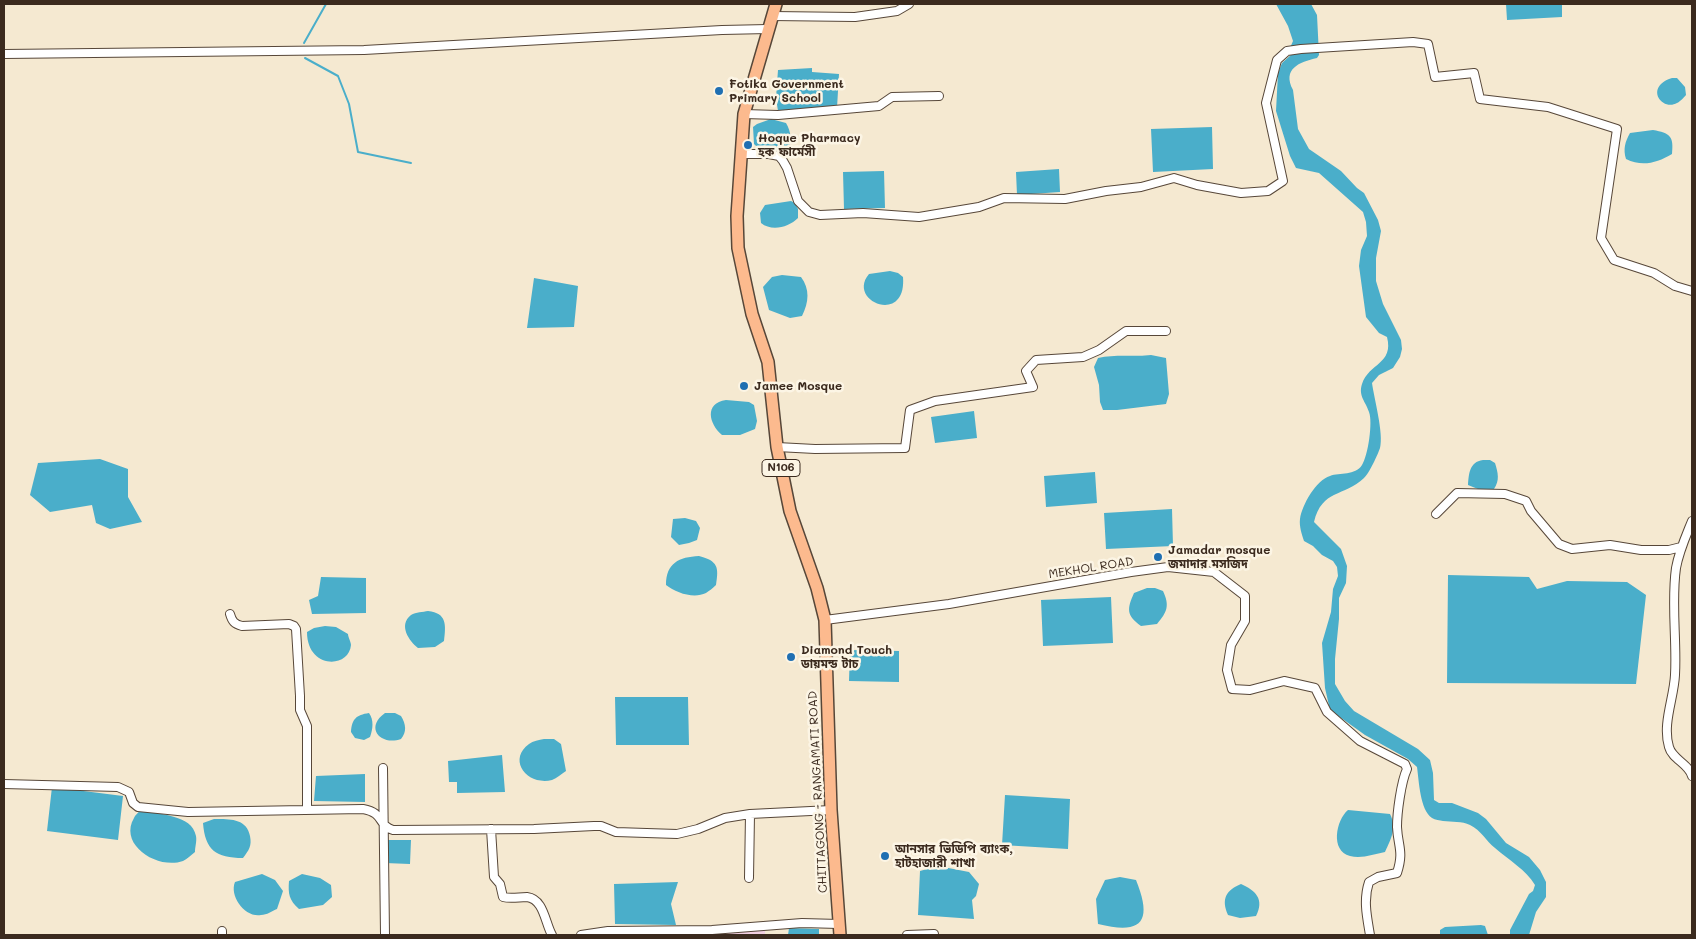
<!DOCTYPE html>
<meta charset="utf-8">
<style>
body{margin:0}
#map{position:relative;width:1696px;height:939px;overflow:hidden;background:#f5e9d1;font-family:Mali,sans-serif}
canvas{display:block}
.frame{position:absolute;inset:0;border:5px solid #3b2a1e;pointer-events:none}
</style>
<div id="map">
<canvas width="1696" height="939"></canvas>
<div class="frame"></div>
</div>
<script>
const ctx = document.querySelector('canvas').getContext('2d');
ctx.lineJoin = 'round';
function fill(path, color) {
  ctx.fillStyle = color;
  ctx.fill(path, 'evenodd');
}
function trace(path, color, width, dash) {
  ctx.strokeStyle = color;
  ctx.lineWidth = width;
  ctx.lineCap = dash ? 'butt' : 'round';
  ctx.setLineDash(dash || []);
  ctx.stroke(path);
}
function drawText(font, color, halo, rows, align = 'center') {
  ctx.font = font + ' Mali,"Noto Sans Bengali",sans-serif';
  ctx.lineWidth = 5;
  ctx.setLineDash([]);
  ctx.textBaseline = 'middle';
  ctx.strokeStyle = halo;
  ctx.fillStyle = color;
  for (const [text, x, y, turn = 0] of rows) {
    ctx.save();
    ctx.translate(x, y);
    ctx.rotate((+turn || 0) * Math.PI / 180);
    ctx.textAlign = isNaN(turn) ? turn : align;
    if (halo) ctx.strokeText(text, 0, 0);
    ctx.fillText(text, 0, 0);
    ctx.restore();
  }
}
const built = new Path2D(`
 M 726,930 L 765,930 L 765,935 L 726,935 Z`);
const water = new Path2D(`
 M 1276,4 L 1311,4 L 1317,15 L 1319,55 L 1317,58 C 1299,62 1282,69 1293,90 L 1298,129 L 1309,149 L 1341,171 L 1357,188 L 1364,193 L 1378,220 L 1381,231 L 1376,258 L 1376,281 L 1383,304 L 1401,340 L 1402,349 L 1400,357 L 1393,368 L 1379,375 L 1372,383 C 1374,398 1384,434 1380,448 C 1378,454 1369,474 1364,478 C 1344,497 1322,489 1314,522 L 1341,549 L 1347,566 L 1346,583 L 1339,598 L 1339,619 L 1335,659 L 1335,684 L 1345,701 L 1354,711 L 1418,749 L 1430,760 L 1433,773 L 1434,800 L 1439,803 L 1452,803 L 1478,813 L 1486,819 L 1506,843 L 1529,857 L 1540,870 L 1546,882 L 1546,897 L 1536,912 L 1529,935 L 1510,935 L 1510,930 L 1529,894 L 1533,891 L 1535,885 C 1526,870 1509,860 1495,848 C 1486,841 1481,830 1470,825 C 1462,821 1452,822 1443,821 C 1440,820 1435,820 1432,818 C 1420,810 1419,781 1417,767 L 1408,759 L 1365,735 L 1330,710 L 1325,688 L 1322,643 L 1331,612 L 1333,589 L 1338,576 L 1337,567 L 1333,561 L 1322,555 L 1313,546 L 1304,541 C 1302,535 1299,526 1300,519 C 1302,505 1316,480 1330,476 C 1340,472 1355,476 1362,465 C 1368,456 1373,422 1369,412 C 1366,402 1358,396 1362,384 C 1369,363 1394,364 1387,337 L 1379,333 L 1366,317 L 1359,266 L 1361,250 L 1367,236 L 1366,222 L 1363,212 L 1319,173 L 1296,168 L 1290,156 L 1276,111 L 1278,73 L 1282,63 L 1292,54 L 1290,48 L 1293,41 L 1288,26 Z
 M 1506,4 L 1562,4 L 1562,17 L 1507,20 Z
 M 812,68 L 812,72 L 839,74 L 837,108 L 778,111 L 776,98 L 778,70 Z
 M 1672,78 L 1677,78 L 1685,87 L 1686,95 C 1684,97 1680,102 1677,103 C 1665,110 1650,95 1661,84 C 1664,81 1668,79 1672,78 Z
 M 771,119 L 786,123 C 791,131 793,143 786,151 C 775,152 762,153 754,144 L 753,127 L 757,124 Z
 M 1212,127 L 1213,169 L 1153,172 L 1151,129 Z
 M 1653,130 C 1670,133 1674,136 1672,154 C 1657,163 1642,167 1626,159 C 1623,149 1625,142 1630,133 Z
 M 1059,169 L 1060,192 L 1017,195 L 1016,172 Z
 M 884,171 L 885,208 L 844,209 L 843,172 Z
 M 791,201 L 795,203 L 798,209 L 798,218 C 789,227 772,232 761,223 L 760,213 L 765,205 Z
 M 890,271 L 898,273 L 903,277 C 907,326 846,301 869,274 Z
 M 782,275 L 801,277 C 810,289 809,302 802,316 L 790,318 L 769,310 L 763,287 L 772,277 Z
 M 534,278 L 578,286 L 574,327 L 527,328 Z
 M 1151,355 L 1166,358 L 1169,394 L 1166,404 L 1117,410 L 1103,410 L 1100,402 L 1099,385 L 1094,367 L 1098,358 C 1115,354 1133,357 1151,355 Z
 M 726,400 L 749,402 L 754,405 L 757,421 L 755,429 L 740,435 L 722,435 C 709,424 704,403 726,400 Z
 M 974,411 L 977,438 L 935,443 L 931,417 Z
 M 100,459 L 128,469 L 128,497 L 142,522 L 110,529 L 96,523 L 92,505 L 50,512 L 30,495 L 38,463 Z
 M 1483,460 L 1490,460 L 1495,463 C 1498,473 1500,480 1494,489 L 1483,491 L 1468,485 C 1469,474 1469,462 1483,460 Z
 M 1095,472 L 1097,503 L 1046,507 L 1044,476 Z
 M 1172,509 L 1173,546 L 1106,549 L 1104,513 Z
 M 685,518 L 696,521 L 700,528 L 697,540 L 689,543 L 679,545 L 671,537 L 673,519 Z
 M 699,556 C 718,561 719,567 716,585 C 713,588 709,591 706,593 C 694,599 676,593 666,585 C 666,563 679,557 699,556 Z
 M 1448,575 L 1529,577 L 1537,589 L 1567,581 L 1627,582 L 1646,595 L 1636,684 L 1447,683 Z
 M 321,577 L 366,578 L 366,613 L 312,614 L 309,600 L 318,596 Z
 M 1147,588 L 1155,588 L 1163,591 C 1170,606 1167,612 1157,624 L 1141,626 C 1126,615 1127,609 1134,593 Z
 M 1111,597 L 1113,643 L 1043,646 L 1041,600 Z
 M 428,611 C 447,613 446,625 444,641 L 435,647 L 418,648 C 409,641 398,625 411,615 C 416,612 423,612 428,611 Z
 M 325,626 L 336,627 L 348,634 C 348,637 351,642 351,645 C 349,669 307,669 307,632 L 314,628 Z
 M 850,650 L 899,651 L 899,682 L 849,681 Z
 M 615,697 L 688,697 L 689,745 L 616,745 Z
 M 369,713 C 374,720 373,729 370,737 L 364,740 L 355,738 L 351,732 C 352,719 356,715 369,713 Z
 M 385,713 L 395,713 L 401,716 C 406,724 407,732 401,739 C 381,746 364,728 385,713 Z
 M 544,739 L 554,739 L 561,744 L 566,771 C 561,774 557,778 552,780 C 527,786 507,760 529,744 C 533,741 539,740 544,739 Z
 M 502,755 L 505,792 L 457,793 L 457,782 L 449,782 L 448,761 Z
 M 365,774 L 365,802 L 314,801 L 316,776 Z
 M 52,787 L 123,796 L 118,840 L 47,831 Z
 M 1005,795 L 1070,799 L 1068,849 L 1002,845 Z
 M 141,810 C 158,815 192,814 196,836 C 197,841 195,847 195,852 C 191,855 187,859 183,861 C 158,870 118,845 134,818 C 135,815 139,812 141,810 Z
 M 1348,810 L 1390,814 C 1397,828 1391,839 1385,852 C 1374,854 1362,859 1350,856 C 1330,851 1336,820 1348,810 Z
 M 214,819 C 228,819 247,818 250,836 C 252,846 249,850 243,858 C 216,858 205,850 203,823 Z
 M 385,840 L 411,840 L 410,864 L 385,863 Z
 M 938,866 L 969,872 L 979,884 L 976,896 L 972,900 L 974,919 L 918,915 L 920,871 Z
 M 262,874 L 275,880 L 283,891 L 277,909 C 272,911 267,915 261,915 C 245,918 229,896 235,882 Z
 M 302,874 L 320,878 L 331,885 L 332,897 L 323,905 L 299,909 C 289,900 288,894 289,881 Z
 M 1120,877 L 1136,880 C 1153,922 1142,935 1098,924 L 1096,899 L 1105,880 Z
 M 678,882 L 671,904 L 676,925 L 615,924 L 614,884 Z
 M 1241,884 C 1255,890 1265,899 1256,916 L 1240,918 L 1228,915 C 1221,899 1226,890 1241,884 Z
 M 1481,925 L 1485,926 L 1488,935 L 1440,935 L 1440,930 L 1445,927 Z
 M 789,928 L 819,929 L 819,935 L 788,935 Z`);
const stream = new Path2D(`
 M 304,43 L 326,4
 M 305,58 L 338,76 L 349,104 L 358,152 L 411,163`);
const minor = new Path2D(`
 M 772,16 L 855,17 L 897,11 L 909,4
 M 4,54 L 364,50 L 722,30 L 768,29
 M 744,114 L 778,115 L 879,106 L 892,97 L 939,96
 M 740,154 L 769,154 L 779,156 L 783,161 L 787,168 L 798,201 L 809,212 L 820,215 L 863,213 L 919,217 L 979,207 L 1004,198 L 1065,199 L 1106,191 L 1141,187 L 1174,178 L 1197,185 L 1241,193 L 1268,191 L 1283,181 L 1266,103 L 1277,60 L 1287,51 L 1301,49 L 1413,42 L 1428,44 L 1435,77 L 1474,73 L 1480,99 L 1548,107 L 1617,129 L 1601,238 L 1614,260 L 1654,273 L 1675,286 L 1692,291
 M 777,447 L 815,449 L 905,448 L 910,410 L 935,401 L 1033,387 L 1026,371 L 1036,360 L 1083,357 L 1099,350 L 1126,331 L 1166,331
 M 1436,514 L 1457,493 L 1505,494 L 1526,501 L 1531,511 L 1559,544 L 1572,549 L 1610,545 L 1641,550 L 1669,550 L 1681,547
 M 1692,521 C 1686,536 1679,551 1676,568 C 1671,603 1677,640 1675,675 C 1674,698 1662,724 1669,747 C 1672,759 1689,764 1692,776
 M 230,614 C 232,621 234,624 242,626 L 289,624 L 294,626 L 296,629 L 300,696 L 300,710 L 307,726 L 307,810
 M 825,620 L 949,604 L 1131,572 L 1168,567 L 1214,572 L 1245,596 L 1245,621 L 1231,645 L 1227,670 L 1232,689 L 1250,690 L 1284,681 L 1315,688 L 1327,712 L 1360,741 L 1405,764 L 1407,769 C 1401,782 1397,813 1397,827 C 1398,847 1404,851 1397,873 L 1378,877 L 1369,882 C 1363,900 1367,917 1370,935
 M 383,768 L 385,935
 M 4,784 L 118,787 L 129,792 L 133,803 L 138,807 L 188,812 L 363,809 C 385,813 377,825 393,830 L 534,829 L 594,826 L 601,826 L 616,832 L 677,834 L 698,829 L 725,818 L 750,814 L 831,810
 M 491,829 L 494,877 L 500,884 L 503,897 C 511,899 519,897 527,897 C 544,899 545,923 552,935
 M 749,878 L 750,814
 M 222,931 L 222,935
 M 581,935 L 608,931 L 712,930 L 802,923 L 839,924
 M 907,935 L 934,934`);
const highway = new Path2D(`
 M 776,4 L 744,114 L 737,216 L 738,248 L 752,314 L 768,362 L 777,447 L 790,511 L 817,588 L 825,620 L 831,810 L 840,935`);
const markers = [
 [719,91,5,"#1f6fb2"],
 [748,145,5,"#1f6fb2"],
 [744,386,5,"#1f6fb2"],
 [1158,557,5,"#1f6fb2"],
 [791,657,5,"#1f6fb2"],
 [885,856,5,"#1f6fb2"]
];
const shields = [
 [781,468,38]
];
const shieldNames = [
 ["N106",781,468]
];
const poiNames = [
 ["Fotika Government",729,84],
 ["Primary School",729,98],
 ["Hoque Pharmacy",758,138],
 ["হক ফার্মেসী",758,152],
 ["Jamee Mosque",754,386],
 ["Jamadar mosque",1168,550],
 ["জমাদার মসজিদ",1168,564],
 ["Diamond Touch",801,650],
 ["ডায়মন্ড টাচ",801,664],
 ["আনসার ভিডিপি ব্যাংক,",895,849],
 ["হাটহাজারী শাখা",895,863]
];
const streetNames = [
 ["MEKHOL ROAD",1091,568,-9],
 ["CHITTAGONG - RANGAMATI ROAD",818,792,-93]
];
fill(built, '#f2cfe1');
fill(water, '#4aaeca');
trace(stream, '#4aaeca', 2);
trace(minor, '#574739', 10);
trace(highway, '#574739', 14);
trace(minor, '#fff', 8);
trace(highway, '#fcba8e', 11);
for (const [x, y, r, color] of markers) {
  const dot = new Path2D();
  dot.arc(x, y, r, 0, 2 * Math.PI);
  ctx.fillStyle = color;
  ctx.fill(dot);
  trace(dot, '#fcf5e5', 2);
}
for (const [x, y, w] of shields) {
  const box = new Path2D();
  box.roundRect(x - w / 2, y - 8.5, w, 17, 4);
  ctx.fillStyle = '#fcf5e5';
  ctx.fill(box);
  trace(box, '#3b2a1e', 1);
}
drawText('bold 11px', '#3b2a1e', null, shieldNames);
drawText('bold 12px', '#3b2a1e', '#fcf5e5', poiNames, 'left');
drawText('12px', '#3b2a1e', '#fcf5e5', streetNames);
</script>
